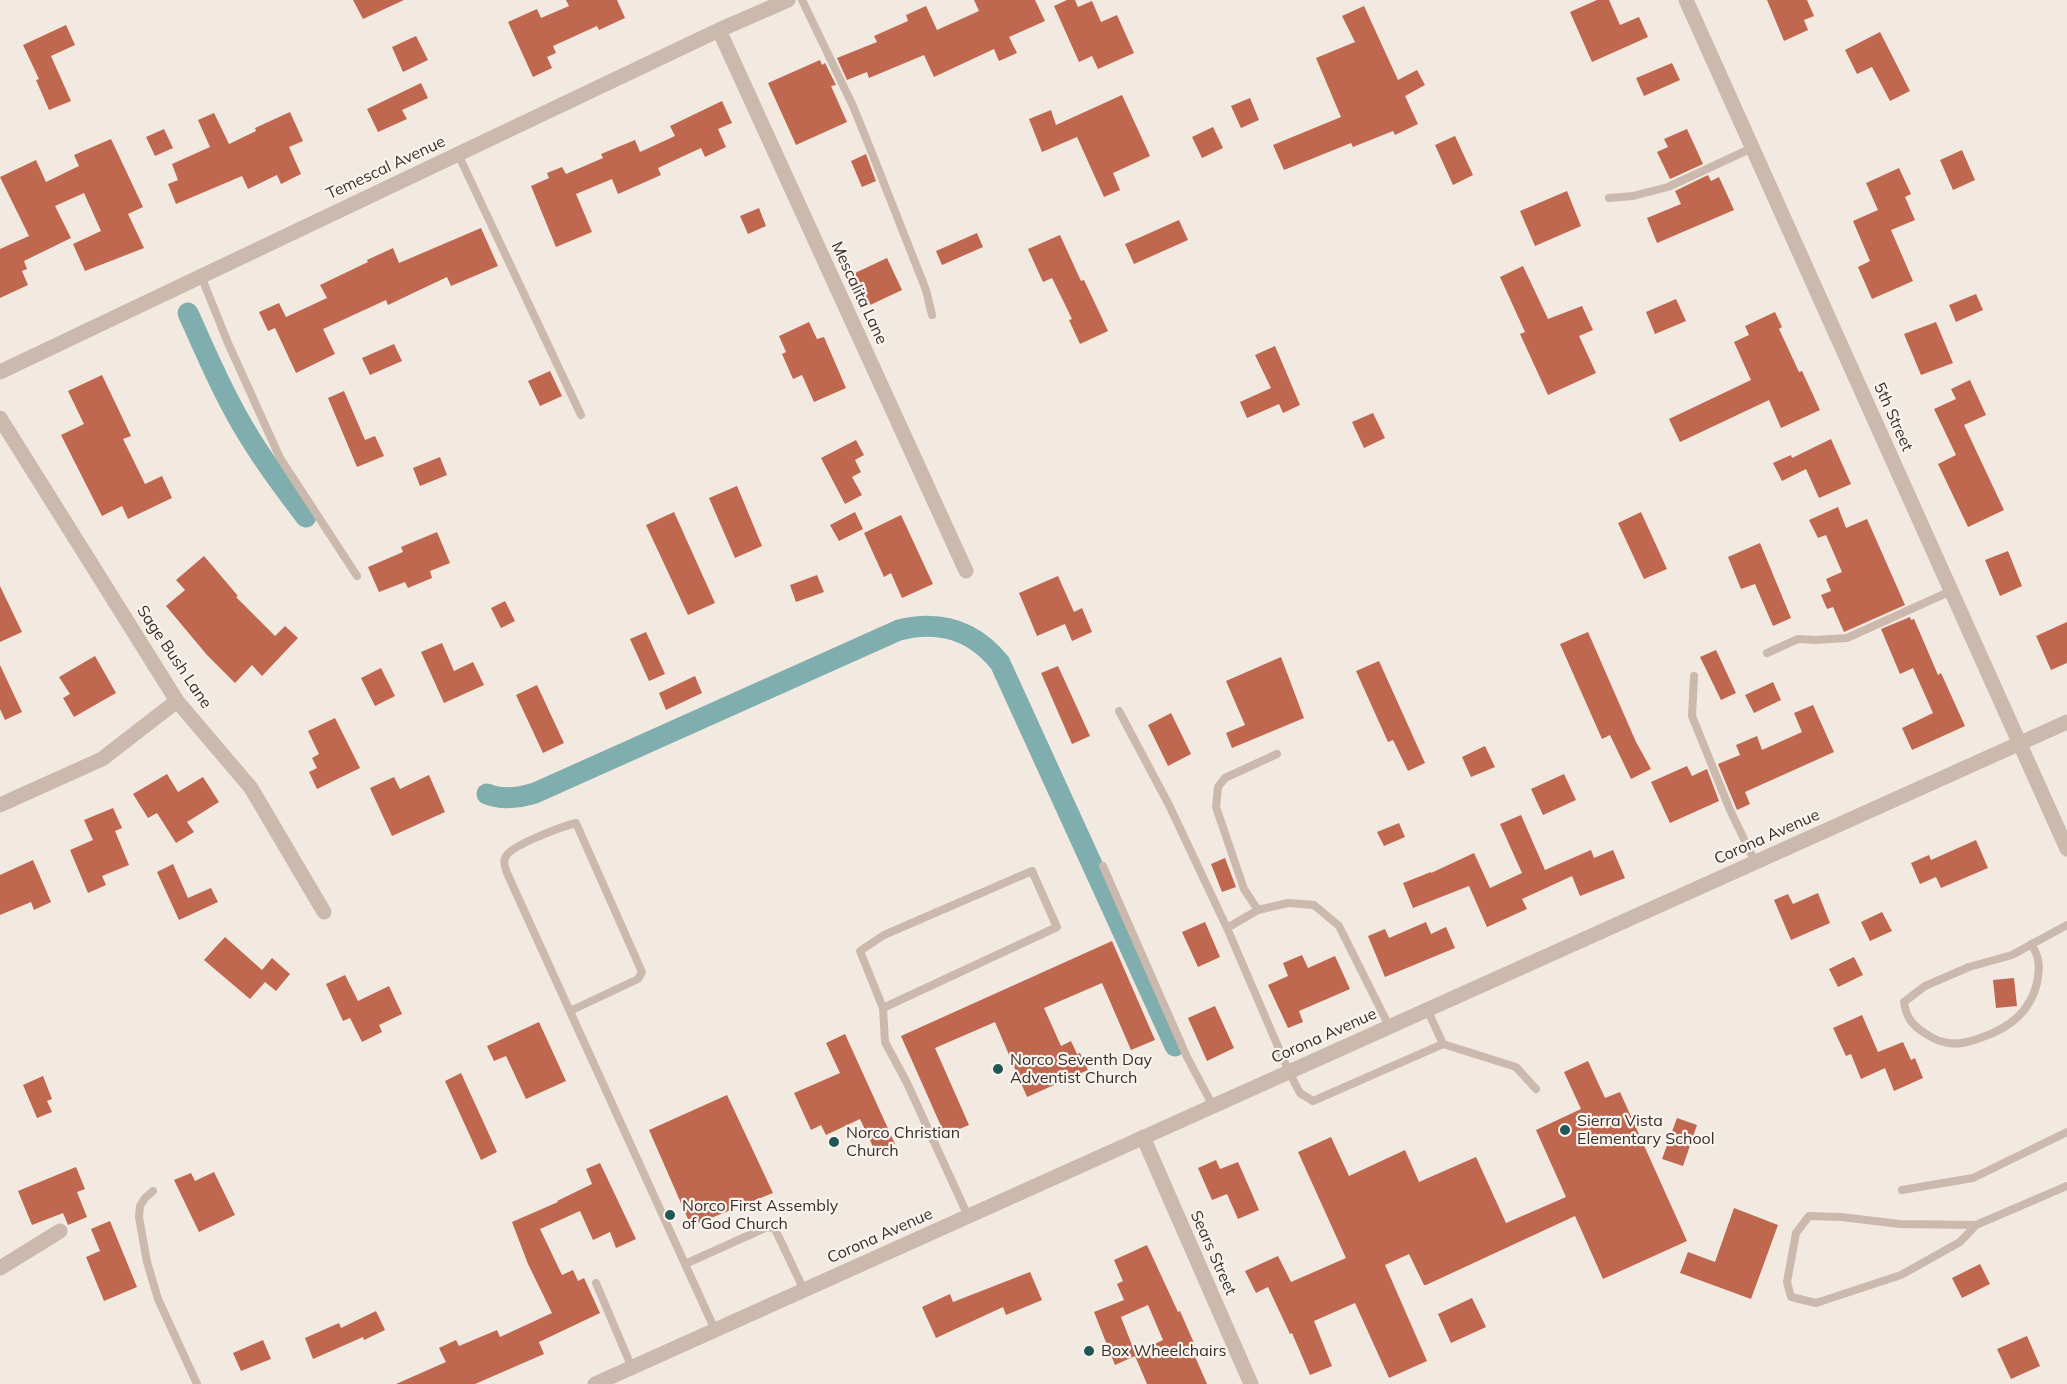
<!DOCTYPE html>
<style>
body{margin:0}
canvas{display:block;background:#f2e9e0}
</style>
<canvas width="2067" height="1384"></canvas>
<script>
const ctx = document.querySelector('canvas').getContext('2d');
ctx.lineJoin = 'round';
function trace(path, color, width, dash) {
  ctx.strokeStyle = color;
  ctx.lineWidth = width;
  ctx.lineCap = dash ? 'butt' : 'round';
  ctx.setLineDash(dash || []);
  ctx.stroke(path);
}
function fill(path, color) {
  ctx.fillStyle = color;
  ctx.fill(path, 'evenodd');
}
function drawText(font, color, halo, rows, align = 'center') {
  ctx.font = font + ' Mulish,sans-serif';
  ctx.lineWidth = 4.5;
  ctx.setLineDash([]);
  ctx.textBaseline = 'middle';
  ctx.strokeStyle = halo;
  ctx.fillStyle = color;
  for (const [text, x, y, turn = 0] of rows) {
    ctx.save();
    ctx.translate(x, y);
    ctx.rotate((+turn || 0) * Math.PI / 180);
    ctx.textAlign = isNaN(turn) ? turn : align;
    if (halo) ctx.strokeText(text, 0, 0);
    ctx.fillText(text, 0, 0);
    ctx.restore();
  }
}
const canal = new Path2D(`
 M 188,313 C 207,355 225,398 250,438 C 267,466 286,491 306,517
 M 487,794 C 502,800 519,798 535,793 L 899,630 C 940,620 973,630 1000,663 L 1175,1046`);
const building = new Path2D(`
 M 353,0 L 404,0 L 363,19 Z
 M 566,0 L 617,0 L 625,18 L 599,30 L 597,26 L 553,46 L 556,53 L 547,57 L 552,68 L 533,77 L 508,22 L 537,9 L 541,18 L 569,6 Z
 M 974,0 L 1035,0 L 1045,21 L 1009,37 L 1017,53 L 999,61 L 994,49 L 934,77 L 924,55 L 869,78 L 867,72 L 847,80 L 837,58 L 877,42 L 874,36 L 908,21 L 906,15 L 926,6 L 937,30 L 979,11 Z
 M 1067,0 L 1075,0 L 1078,7 L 1092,1 L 1101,22 L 1117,15 L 1134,53 L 1098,69 L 1092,56 L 1079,62 L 1054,6 Z
 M 1597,0 L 1609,0 L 1620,25 L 1639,17 L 1648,37 L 1592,62 L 1570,12 Z
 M 1767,0 L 1807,0 L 1814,16 L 1804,20 L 1808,30 L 1784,41 Z
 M 1364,6 L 1398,80 L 1417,70 L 1425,85 L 1405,96 L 1418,124 L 1395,135 L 1393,131 L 1353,147 L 1351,143 L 1284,170 L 1273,145 L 1341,117 L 1316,58 L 1355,42 L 1342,16 Z
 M 66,25 L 75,45 L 51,56 L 71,101 L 49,110 L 36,80 L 39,79 L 23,45 Z
 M 1880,32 L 1910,91 L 1890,101 L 1872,67 L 1857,74 L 1845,50 Z
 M 416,36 L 428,60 L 403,72 L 392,47 Z
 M 820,60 L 822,65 L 825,63 L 836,85 L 831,86 L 847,122 L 796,145 L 768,83 Z
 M 1672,63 L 1680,80 L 1644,96 L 1636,78 Z
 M 421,83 L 428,98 L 402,110 L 407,119 L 378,132 L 367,109 Z
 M 1122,95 L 1150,156 L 1113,173 L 1120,190 L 1104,197 L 1077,137 L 1042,152 L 1029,119 L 1051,110 L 1056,125 Z
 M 1250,98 L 1259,120 L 1241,128 L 1231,106 Z
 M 722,101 L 732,123 L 718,129 L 726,147 L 705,157 L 701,148 L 658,168 L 661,175 L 618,194 L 612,179 L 576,194 L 592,232 L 556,247 L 531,186 L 549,178 L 547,173 L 562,167 L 566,174 L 603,158 L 601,154 L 635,140 L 640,152 L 675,136 L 670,126 Z
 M 290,112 L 303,141 L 289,147 L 301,174 L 281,184 L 277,175 L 248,189 L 242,176 L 176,204 L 168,184 L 178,180 L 172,164 L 210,147 L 198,120 L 214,113 L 229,144 L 256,131 L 255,128 Z
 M 1213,127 L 1223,148 L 1202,158 L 1192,137 Z
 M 164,129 L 173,148 L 155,156 L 146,137 Z
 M 1687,129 L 1703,164 L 1670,179 L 1657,152 L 1668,147 L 1664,139 Z
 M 1455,136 L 1473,175 L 1453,185 L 1435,145 Z
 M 111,139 L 143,207 L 128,214 L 144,248 L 85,271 L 73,244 L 101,231 L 84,193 L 55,206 L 71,238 L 24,261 L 27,269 L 22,271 L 28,285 L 0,298 L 0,249 L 29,236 L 0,177 L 36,160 L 46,182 L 79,166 L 74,155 Z
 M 1962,150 L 1975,180 L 1953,190 L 1940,160 Z
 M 866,154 L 876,181 L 862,187 L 851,161 Z
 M 1899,168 L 1911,194 L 1905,197 L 1915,220 L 1891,230 L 1913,281 L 1872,299 L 1858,267 L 1870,261 L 1853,221 L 1878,210 L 1866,183 Z
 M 1708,175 L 1711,181 L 1719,177 L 1734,210 L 1657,243 L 1647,218 L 1681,204 L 1675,191 Z
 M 1567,191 L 1581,226 L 1535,246 L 1520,211 Z
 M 759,208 L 766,226 L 748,234 L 740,216 Z
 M 1179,220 L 1188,240 L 1134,264 L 1125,244 Z
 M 481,228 L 498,266 L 451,286 L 447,277 L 388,305 L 386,300 L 323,329 L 335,354 L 296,373 L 275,328 L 268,331 L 259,312 L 279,303 L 286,317 L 327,298 L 320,285 L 368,262 L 367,260 L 393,248 L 399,263 Z
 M 977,233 L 983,247 L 942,265 L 936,251 Z
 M 1060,235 L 1081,281 L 1084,280 L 1108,331 L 1080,344 L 1069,320 L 1072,319 L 1052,278 L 1043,282 L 1028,249 Z
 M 887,258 L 902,290 L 870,305 L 855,273 Z
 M 1523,266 L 1548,319 L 1582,306 L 1593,330 L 1579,336 L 1596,373 L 1548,395 L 1520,334 L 1525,332 L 1500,277 Z
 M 1976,294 L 1983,310 L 1956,322 L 1949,305 Z
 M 1676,299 L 1686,321 L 1655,334 L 1646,312 Z
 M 1775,312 L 1782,327 L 1779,329 L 1799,372 L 1802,371 L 1820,410 L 1781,428 L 1769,400 L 1680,442 L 1669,419 L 1751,380 L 1734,342 L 1749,335 L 1745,326 Z
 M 809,322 L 817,339 L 824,337 L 846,388 L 814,402 L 802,375 L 793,379 L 782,354 L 786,352 L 779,336 Z
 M 1936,322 L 1953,363 L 1921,375 L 1904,334 Z
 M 394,344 L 402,361 L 370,375 L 362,358 Z
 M 1275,346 L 1300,405 L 1283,413 L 1279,404 L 1247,418 L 1240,402 L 1271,388 L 1255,355 Z
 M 550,371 L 562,396 L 540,406 L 528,381 Z
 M 102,375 L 131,436 L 123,439 L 145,484 L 162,476 L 172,498 L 128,519 L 122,506 L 102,516 L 61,435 L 84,424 L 68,391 Z
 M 1970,380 L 1986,415 L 1964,425 L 2004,510 L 1968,527 L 1938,464 L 1956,455 L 1934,409 L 1956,399 L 1951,389 Z
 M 344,391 L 365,440 L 375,436 L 384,456 L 357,467 L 328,398 Z
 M 1373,413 L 1385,438 L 1364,448 L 1352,422 Z
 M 1831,439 L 1851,484 L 1819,498 L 1806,469 L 1782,481 L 1773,463 L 1791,455 L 1792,458 Z
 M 856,440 L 864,455 L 855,460 L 861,472 L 852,477 L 862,495 L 845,504 L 821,458 Z
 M 440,457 L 447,475 L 420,486 L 413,468 Z
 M 737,486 L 762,546 L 735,558 L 709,498 Z
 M 1838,507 L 1846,528 L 1867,519 L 1905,605 L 1844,632 L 1833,607 L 1827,609 L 1821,595 L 1831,591 L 1826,579 L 1842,572 L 1826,535 L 1818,538 L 1809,520 Z
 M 674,512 L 715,603 L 688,615 L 646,525 Z
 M 855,512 L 863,529 L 839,541 L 830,525 Z
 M 1641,512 L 1667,569 L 1644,579 L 1618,523 Z
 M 901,515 L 933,584 L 902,598 L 891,573 L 884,577 L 864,533 Z
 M 437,532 L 450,563 L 430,571 L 432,578 L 408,588 L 405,582 L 379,592 L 368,567 L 403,552 L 401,547 Z
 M 1760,543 L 1791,618 L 1773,626 L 1755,584 L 1741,589 L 1728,557 Z
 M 2008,551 L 2022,586 L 2000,596 L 1985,560 Z
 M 204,556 L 238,596 L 236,597 L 275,636 L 285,626 L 298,638 L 262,676 L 252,665 L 235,683 L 207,655 L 166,606 L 185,590 L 176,580 Z
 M 817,575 L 824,592 L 796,602 L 790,585 Z
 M 1058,576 L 1074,612 L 1082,608 L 1092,632 L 1072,641 L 1065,624 L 1037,636 L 1019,593 Z
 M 0,586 L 22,632 L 0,642 Z
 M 505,601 L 515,621 L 501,628 L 491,608 Z
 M 1910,617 L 1911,620 L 1914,619 L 1938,675 L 1941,673 L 1965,726 L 1912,750 L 1902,728 L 1933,713 L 1913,668 L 1900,674 L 1881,629 Z
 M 2067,622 L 2067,663 L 2051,670 L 2036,636 Z
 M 646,632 L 665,674 L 649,681 L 630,639 Z
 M 1588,632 L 1636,742 L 1651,769 L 1631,779 L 1610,735 L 1602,739 L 1560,644 Z
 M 442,643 L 454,671 L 473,662 L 484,685 L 444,703 L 421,652 Z
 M 1716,650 L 1736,693 L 1721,700 L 1700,657 Z
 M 95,656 L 116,693 L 74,717 L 63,698 L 70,694 L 59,677 Z
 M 1281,657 L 1304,718 L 1232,748 L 1226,733 L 1245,725 L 1226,681 Z
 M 1379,661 L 1425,763 L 1408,771 L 1393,740 L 1388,742 L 1356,671 Z
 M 0,665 L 22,712 L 5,720 L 0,709 Z
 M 1058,666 L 1090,736 L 1072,744 L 1041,673 Z
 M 381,668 L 395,696 L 375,706 L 361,678 Z
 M 695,676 L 702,693 L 666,710 L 659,693 Z
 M 1773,682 L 1781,700 L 1754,713 L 1745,695 Z
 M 537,685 L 564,743 L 543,753 L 516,695 Z
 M 1813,705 L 1834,752 L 1745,792 L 1750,804 L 1737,810 L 1718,764 L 1740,755 L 1736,745 L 1757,736 L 1762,750 L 1802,732 L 1794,713 Z
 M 1171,713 L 1191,754 L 1168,766 L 1148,725 Z
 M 335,718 L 360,768 L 317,789 L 309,772 L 317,768 L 312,758 L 319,754 L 308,731 Z
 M 1485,746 L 1495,767 L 1471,777 L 1462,757 Z
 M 1687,766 L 1692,776 L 1707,769 L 1719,801 L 1670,823 L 1651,782 Z
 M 167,774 L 178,792 L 203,777 L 219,802 L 187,822 L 194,832 L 176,843 L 157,813 L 148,818 L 133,794 Z
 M 1564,774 L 1576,800 L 1543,815 L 1531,789 Z
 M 429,775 L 445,812 L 392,836 L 370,788 L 394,777 L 400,789 Z
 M 113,808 L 122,828 L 115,831 L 129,865 L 102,876 L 106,885 L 88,893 L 70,850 L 93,840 L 84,820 Z
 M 1521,815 L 1545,870 L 1591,850 L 1594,858 L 1613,850 L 1625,878 L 1580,896 L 1572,876 L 1522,899 L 1527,909 L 1487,927 L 1469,886 L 1413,908 L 1403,883 L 1431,872 L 1431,873 L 1474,853 L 1490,888 L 1522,873 L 1500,824 Z
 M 1399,823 L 1405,837 L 1384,846 L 1377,832 Z
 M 1976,840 L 1988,868 L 1941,888 L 1936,877 L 1920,884 L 1911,863 L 1929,855 L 1931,860 Z
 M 1225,858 L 1236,887 L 1222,892 L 1211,864 Z
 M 33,860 L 51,902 L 34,910 L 31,902 L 0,915 L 0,875 Z
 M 173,864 L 188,898 L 211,888 L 218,902 L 179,920 L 157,872 Z
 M 1818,893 L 1830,923 L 1791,940 L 1774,900 L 1788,894 L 1793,904 Z
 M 1882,912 L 1892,931 L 1870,941 L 1861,922 Z
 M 1205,922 L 1220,957 L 1198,967 L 1182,932 Z
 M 1426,922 L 1431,934 L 1446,927 L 1455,948 L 1385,977 L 1368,936 L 1385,929 L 1389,938 Z
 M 225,937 L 262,970 L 272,958 L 290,974 L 276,991 L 265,982 L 250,999 L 204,960 Z
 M 1112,941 L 1155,1040 L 1131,1050 L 1102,983 L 1044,1008 L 1061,1046 L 1071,1041 L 1077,1054 L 1080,1053 L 1088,1070 L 1027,1097 L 995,1022 L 935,1048 L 969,1125 L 945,1135 L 901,1036 Z
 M 1302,955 L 1308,968 L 1335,956 L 1350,989 L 1299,1011 L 1303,1022 L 1288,1028 L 1268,985 L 1288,976 L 1283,963 Z
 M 1854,957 L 1863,975 L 1838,987 L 1829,969 Z
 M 345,975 L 358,1001 L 389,986 L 402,1014 L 379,1025 L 382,1032 L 362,1042 L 350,1018 L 343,1021 L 326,984 Z
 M 2014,978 L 2017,1006 L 1996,1008 L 1993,980 Z
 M 1215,1006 L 1234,1048 L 1207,1061 L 1188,1018 Z
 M 1862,1015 L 1878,1052 L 1903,1042 L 1911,1060 L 1915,1058 L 1923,1078 L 1894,1091 L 1885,1068 L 1861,1079 L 1851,1054 L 1846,1056 L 1833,1028 Z
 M 539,1022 L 566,1081 L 526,1099 L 506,1056 L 494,1061 L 487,1046 Z
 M 845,1034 L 895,1144 L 876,1153 L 860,1119 L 826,1135 L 821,1125 L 811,1130 L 794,1093 L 840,1073 L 826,1043 Z
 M 1588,1061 L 1605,1098 L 1620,1092 L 1687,1241 L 1603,1279 L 1575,1216 L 1426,1285 L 1424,1285 L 1409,1254 L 1385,1265 L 1427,1361 L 1389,1378 L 1355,1303 L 1314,1321 L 1332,1366 L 1310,1375 L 1292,1333 L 1290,1334 L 1268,1287 L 1256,1293 L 1245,1271 L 1278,1256 L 1291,1282 L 1346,1258 L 1298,1152 L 1331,1137 L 1349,1176 L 1405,1150 L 1419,1182 L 1476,1157 L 1506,1223 L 1566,1197 L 1536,1130 L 1581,1109 L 1564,1072 Z
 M 461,1073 L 497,1152 L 481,1160 L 445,1081 Z
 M 43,1076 L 52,1099 L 47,1101 L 52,1112 L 37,1118 L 23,1085 Z
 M 727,1095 L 773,1193 L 691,1226 L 649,1130 Z
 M 1677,1118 L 1697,1125 L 1683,1166 L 1662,1159 Z
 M 1216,1160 L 1220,1169 L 1238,1162 L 1259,1210 L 1238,1219 L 1227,1194 L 1212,1200 L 1198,1168 Z
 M 600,1163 L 636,1239 L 616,1248 L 610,1232 L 593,1240 L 580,1211 L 540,1229 L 562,1275 L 573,1270 L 578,1281 L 584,1278 L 600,1313 L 539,1342 L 544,1354 L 475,1384 L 396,1384 L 446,1362 L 439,1348 L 456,1340 L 459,1346 L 497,1330 L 500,1337 L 552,1313 L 528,1264 L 512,1222 L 558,1202 L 557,1201 L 592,1184 L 586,1169 Z
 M 76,1167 L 85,1189 L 77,1192 L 87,1217 L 68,1225 L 63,1213 L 32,1225 L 18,1191 Z
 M 214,1172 L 235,1215 L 199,1232 L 174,1180 L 191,1173 L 195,1181 Z
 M 1734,1208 L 1778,1225 L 1751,1299 L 1680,1273 L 1688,1252 L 1715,1262 Z
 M 110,1221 L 137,1287 L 104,1301 L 86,1257 L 100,1251 L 91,1229 Z
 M 1147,1245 L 1178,1312 L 1180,1311 L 1197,1350 L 1193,1352 L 1207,1384 L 1147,1384 L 1135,1356 L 1115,1365 L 1094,1312 L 1124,1300 L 1117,1284 L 1123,1281 L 1114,1260 ZM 1148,1305 L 1163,1340 L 1135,1353 L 1121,1317 Z
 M 1980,1264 L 1990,1284 L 1962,1298 L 1952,1278 Z
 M 1030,1272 L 1042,1300 L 1006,1315 L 1003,1307 L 936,1338 L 922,1307 L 950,1294 L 953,1302 Z
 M 1472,1298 L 1486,1327 L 1451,1343 L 1438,1314 Z
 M 376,1311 L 385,1330 L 364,1340 L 363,1337 L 313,1359 L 305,1338 L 339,1323 L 341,1328 Z
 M 2027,1336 L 2040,1366 L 2011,1379 L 1997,1349 Z
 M 263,1340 L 271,1359 L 241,1371 L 233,1353 Z`);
const lane = new Path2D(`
 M 802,0 L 853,106 L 872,153 L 926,290 L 932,315
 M 458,154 L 581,415
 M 1609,198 L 1633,196 L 1668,187 L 1752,148
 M 201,276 L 228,343 L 280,458 L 357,576
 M 1767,653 L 1798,639 L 1815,640 L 1847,638 L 1951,591
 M 1694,676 L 1692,716 L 1730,810 L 1755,862
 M 1119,711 L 1169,805 L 1227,928 L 1289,1072 L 1300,1093 L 1313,1101 L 1443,1044 L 1516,1067 L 1536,1089
 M 1103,866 L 1187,1057 L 1213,1106
 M 1258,910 L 1244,889 L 1216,807 L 1218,787 L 1225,778 L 1277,754
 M 1227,928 L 1258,910 L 1288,903 L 1314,905 L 1339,926 L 1389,1026
 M 2031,944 C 2040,957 2040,968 2037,983 C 2030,1013 2008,1029 1980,1038 C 1969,1042 1956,1046 1944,1042 C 1937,1041 1929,1036 1923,1032 C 1911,1024 1906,1016 1904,1002 L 1925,986 L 1969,967 L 2012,955 L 2067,925
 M 883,1008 L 860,951 L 884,935 L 1032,871 L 1057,927 L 883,1008 L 885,1042 L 907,1083 L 968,1216
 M 1427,1009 L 1443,1044
 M 570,1011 L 638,979 L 642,972 L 576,823 C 563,826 513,845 507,855 C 502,861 505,866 507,873 L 715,1330
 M 1902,1190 L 1973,1178 L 2067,1132
 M 153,1191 L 145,1198 L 140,1206 L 139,1217 L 147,1262 L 158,1299 L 197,1384
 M 1976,1225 L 1960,1242 L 1901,1275 L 1816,1303 L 1791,1297 L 1787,1282 L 1796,1233 L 1809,1216 L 1841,1217 L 1900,1224 L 1976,1225 L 2067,1186
 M 685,1264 L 765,1228 L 774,1227 L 804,1290
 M 596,1283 L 632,1368`);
const street = new Path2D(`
 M 1686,0 L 2067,849
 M 719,30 L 966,571
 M 0,372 L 719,30 L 788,0
 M 0,418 L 177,701 L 251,788 L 324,912
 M 0,805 L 102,759 L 177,701
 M 1143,1137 L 1251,1384
 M 0,1268 L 60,1231
 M 595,1384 L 2067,722`);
const markers = [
 [998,1069,6,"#225758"],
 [1565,1130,6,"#225758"],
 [834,1142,6,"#225758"],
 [670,1215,6,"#225758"],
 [1089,1351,6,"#225758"]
];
const streetNames = [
 ["Temescal Avenue",386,168,-25],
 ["Mescalita Lane",859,293,65],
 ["5th Street",1893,417,66],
 ["Sage Bush Lane",174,657,56],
 ["Corona Avenue",1767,837,-24],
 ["Corona Avenue",1324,1036,-24],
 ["Corona Avenue",880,1236,-24],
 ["Sears Street",1213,1253,66]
];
const poiNames = [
 ["Norco Seventh Day",1010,1060],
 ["Adventist Church",1010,1078],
 ["Sierra Vista",1577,1121],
 ["Elementary School",1577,1139],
 ["Norco Christian",846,1133],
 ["Church",846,1151],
 ["Norco First Assembly",682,1206],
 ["of God Church",682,1224],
 ["Box Wheelchairs",1101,1351]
];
trace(canal, '#80aeae', 21);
fill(building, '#c06750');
trace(lane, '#cab9ac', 8);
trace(street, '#cab9ac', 15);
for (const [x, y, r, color] of markers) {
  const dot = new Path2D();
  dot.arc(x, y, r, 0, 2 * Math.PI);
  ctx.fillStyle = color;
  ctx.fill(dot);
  trace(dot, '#faf3ed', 2);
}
drawText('16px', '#392f2b', '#faf3ed', streetNames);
drawText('16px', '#392f2b', '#faf3ed', poiNames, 'left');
</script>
